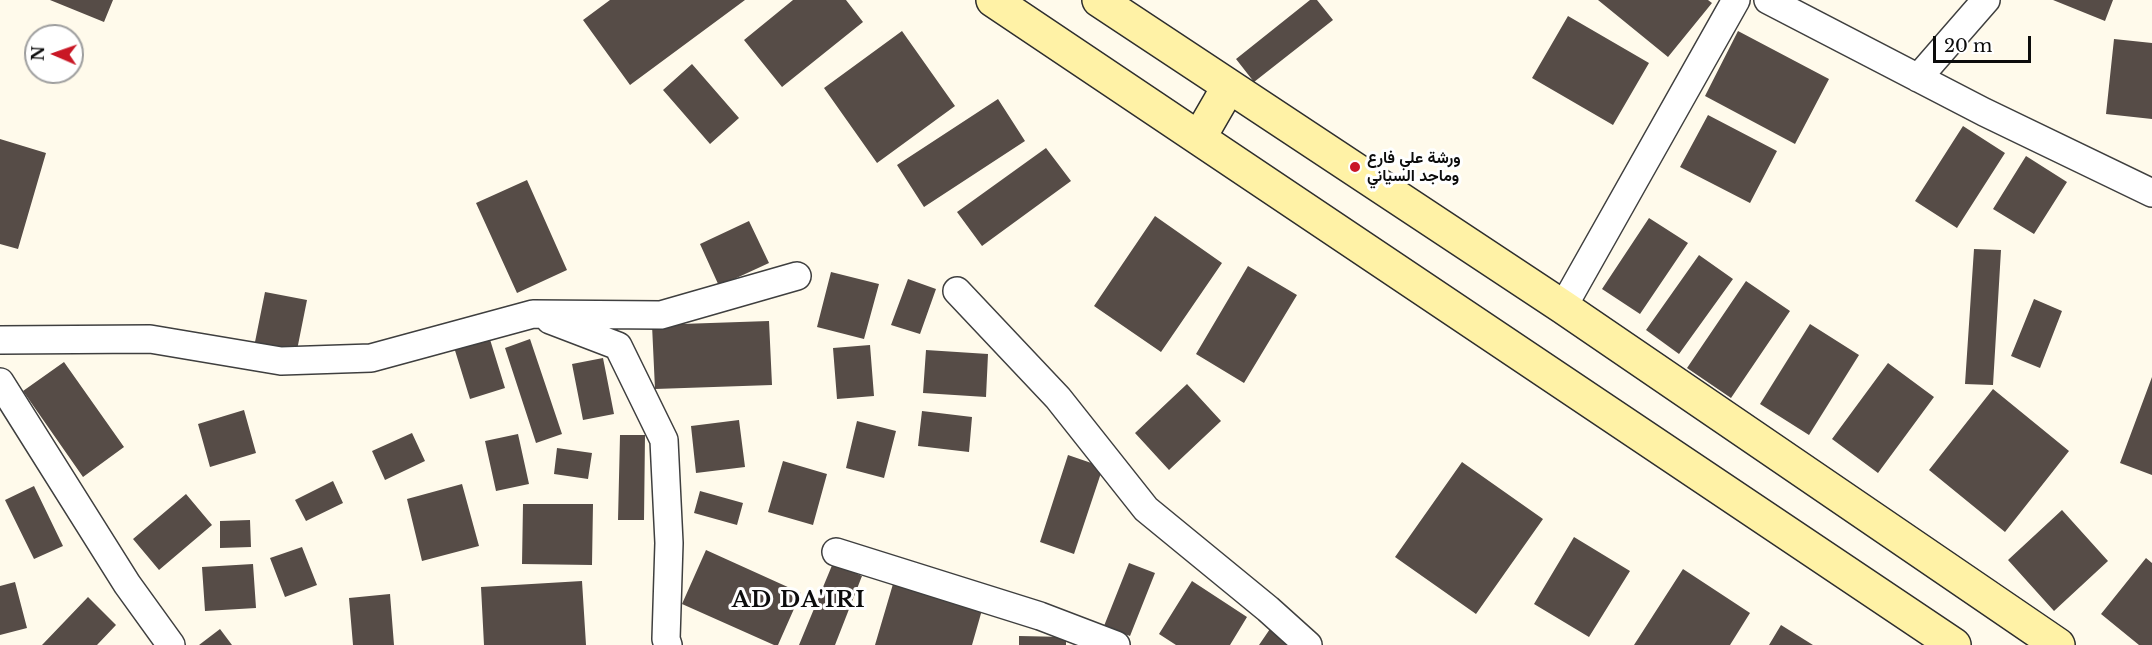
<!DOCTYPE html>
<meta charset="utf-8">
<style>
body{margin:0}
#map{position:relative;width:2152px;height:645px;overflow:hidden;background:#fffaeb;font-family:"Libre Baskerville",serif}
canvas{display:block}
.north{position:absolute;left:24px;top:24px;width:60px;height:60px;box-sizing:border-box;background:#fff;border:2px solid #9e9e9e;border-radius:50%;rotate:272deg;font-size:16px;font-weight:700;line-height:24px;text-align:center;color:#0c0c0c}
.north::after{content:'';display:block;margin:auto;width:21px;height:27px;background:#c91725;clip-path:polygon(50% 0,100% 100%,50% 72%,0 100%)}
.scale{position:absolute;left:1933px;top:36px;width:98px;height:27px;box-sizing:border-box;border:3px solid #0c0c0c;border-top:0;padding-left:8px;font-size:18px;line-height:21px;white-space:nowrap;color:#0c0c0c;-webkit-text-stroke:4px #fff;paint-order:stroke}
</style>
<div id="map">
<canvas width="2152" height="645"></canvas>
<div class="north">N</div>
<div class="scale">20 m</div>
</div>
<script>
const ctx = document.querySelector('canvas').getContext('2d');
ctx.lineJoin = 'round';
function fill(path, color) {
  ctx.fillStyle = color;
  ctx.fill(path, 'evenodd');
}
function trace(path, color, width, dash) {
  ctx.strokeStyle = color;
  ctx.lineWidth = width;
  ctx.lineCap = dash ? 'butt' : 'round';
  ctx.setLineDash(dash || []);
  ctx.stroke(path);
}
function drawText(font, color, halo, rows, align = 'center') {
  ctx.font = font + ' "Libre Baskerville",Vazirmatn,serif';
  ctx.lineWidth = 6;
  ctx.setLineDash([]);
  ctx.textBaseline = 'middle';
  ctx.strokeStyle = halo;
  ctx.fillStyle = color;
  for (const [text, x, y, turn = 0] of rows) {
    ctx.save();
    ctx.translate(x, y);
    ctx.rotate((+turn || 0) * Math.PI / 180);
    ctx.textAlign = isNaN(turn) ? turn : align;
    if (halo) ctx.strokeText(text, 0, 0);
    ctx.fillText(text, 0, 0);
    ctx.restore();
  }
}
const building = new Path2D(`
 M 50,0 L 113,0 L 104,22 Z
 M 610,0 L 745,0 L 630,85 L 583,20 Z
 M 793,0 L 846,0 L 863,22 L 782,87 L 744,40 Z
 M 1310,0 L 1317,0 L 1333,20 L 1254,82 L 1236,59 Z
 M 1598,0 L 1708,0 L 1712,3 L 1668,57 Z
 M 2053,0 L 2113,0 L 2105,21 Z
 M 1568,16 L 1649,63 L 1613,125 L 1532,78 Z
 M 902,31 L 955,106 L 877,163 L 824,88 Z
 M 1738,31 L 1829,79 L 1795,144 L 1705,96 Z
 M 2114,39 L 2152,43 L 2152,119 L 2106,114 Z
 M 692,64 L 739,118 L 710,144 L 663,90 Z
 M 998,99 L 1025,141 L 924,207 L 897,165 Z
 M 1708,115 L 1777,151 L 1750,203 L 1680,167 Z
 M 1963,126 L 2005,153 L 1957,228 L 1915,201 Z
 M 0,139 L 46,153 L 18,249 L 0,244 Z
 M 1046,148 L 1071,181 L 982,246 L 957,212 Z
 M 2026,156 L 2067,182 L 2034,234 L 1993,209 Z
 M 527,180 L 567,270 L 517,293 L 476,203 Z
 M 1155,216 L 1222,263 L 1161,352 L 1094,306 Z
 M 1649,218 L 1688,243 L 1640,314 L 1602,289 Z
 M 749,221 L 769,263 L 719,286 L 700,244 Z
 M 1974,249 L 2001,250 L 1993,385 L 1965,384 Z
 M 1699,255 L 1733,279 L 1679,354 L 1646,330 Z
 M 1248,266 L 1297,295 L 1244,383 L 1196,354 Z
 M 831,272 L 879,284 L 864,339 L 817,327 Z
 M 908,279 L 936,289 L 920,334 L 891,325 Z
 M 1746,281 L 1790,311 L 1731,398 L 1687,368 Z
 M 265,292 L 307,300 L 296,355 L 254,347 Z
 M 2034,299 L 2062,311 L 2040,368 L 2011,356 Z
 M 769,321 L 772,385 L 655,389 L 652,325 Z
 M 1810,324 L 1859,355 L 1809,435 L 1760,404 Z
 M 488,333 L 505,388 L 470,399 L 453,344 Z
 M 530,339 L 562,434 L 536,443 L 505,348 Z
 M 870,345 L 874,396 L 837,399 L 833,348 Z
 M 926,350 L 988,354 L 986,397 L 923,393 Z
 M 603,358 L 614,414 L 583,420 L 572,364 Z
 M 64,362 L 124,447 L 83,477 L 23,391 Z
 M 1888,363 L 1934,397 L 1878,473 L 1832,439 Z
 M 2152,377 L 2152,475 L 2120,463 Z
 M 1187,384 L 1221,421 L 1169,470 L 1135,433 Z
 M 1993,389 L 2069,451 L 2005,532 L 1929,470 Z
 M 244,410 L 256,453 L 210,467 L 198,424 Z
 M 922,411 L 972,417 L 969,452 L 918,446 Z
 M 739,420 L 745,467 L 696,473 L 691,426 Z
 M 857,421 L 896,431 L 884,478 L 846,468 Z
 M 412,433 L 425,461 L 385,480 L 372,451 Z
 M 518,434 L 529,484 L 496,491 L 485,441 Z
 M 620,435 L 645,435 L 644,520 L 618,520 Z
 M 557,448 L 592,453 L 588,479 L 554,474 Z
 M 1068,455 L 1103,467 L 1074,554 L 1040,542 Z
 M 783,461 L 827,474 L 813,525 L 768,512 Z
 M 1462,462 L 1543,519 L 1476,614 L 1395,557 Z
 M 333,481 L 343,503 L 306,521 L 295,500 Z
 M 462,484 L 479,546 L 422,561 L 407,499 Z
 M 34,486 L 63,546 L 34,559 L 5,500 Z
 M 700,491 L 743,503 L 737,525 L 694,513 Z
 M 186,494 L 212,525 L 159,570 L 133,539 Z
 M 523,504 L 593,504 L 592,565 L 522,564 Z
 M 2062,510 L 2108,561 L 2054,611 L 2008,560 Z
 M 250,520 L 251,547 L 220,548 L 220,521 Z
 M 1574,537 L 1630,571 L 1589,637 L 1534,604 Z
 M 302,547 L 317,585 L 285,597 L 270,558 Z
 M 706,550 L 801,593 L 778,645 L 774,645 L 682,604 Z
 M 2146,558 L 2152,563 L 2152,645 L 2139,645 L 2101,614 Z
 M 833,563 L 862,576 L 835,645 L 799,645 Z
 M 1129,563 L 1155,573 L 1130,636 L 1104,626 Z
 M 253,564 L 256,608 L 205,611 L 202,567 Z
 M 1683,569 L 1750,613 L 1730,645 L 1634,645 Z
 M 582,581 L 586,645 L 484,645 L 481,587 Z
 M 1192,581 L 1247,617 L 1230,645 L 1176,645 L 1159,634 Z
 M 15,582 L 27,628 L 0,635 L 0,586 Z
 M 893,584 L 982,610 L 972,645 L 875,645 Z
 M 390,594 L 394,645 L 353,645 L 349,598 Z
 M 88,597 L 116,625 L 97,645 L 42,645 Z
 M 1781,625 L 1813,645 L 1769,645 Z
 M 1272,626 L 1301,645 L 1259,645 Z
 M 220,629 L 232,645 L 199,645 Z
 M 1019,636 L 1066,637 L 1066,645 L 1019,645 Z`);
const street = new Path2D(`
 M 1768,0 L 1984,112 L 2152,193
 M 1918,78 L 1986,0
 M 957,291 L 1058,398 L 1146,509 L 1268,609 L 1308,645
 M 1563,307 L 1736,0
 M 550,320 L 618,346 L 664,440 L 669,543 L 666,639 L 668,645
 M 0,340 L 150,339 L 281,361 L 371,358 L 533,314 L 661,315 L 797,276
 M 0,382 L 127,584 L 171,645
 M 836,552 L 1040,616 L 1116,645`);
const secondary = new Path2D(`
 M 993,0 L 1954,645
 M 1099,0 L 1563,307 L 2058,645
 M 1199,138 L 1229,86`);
const markers = [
 [1355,167,6,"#c91725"]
];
const poiNames = [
 ["ورشة علي فارع",1367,158],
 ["وماجد السياني",1367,176]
];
const districtNames = [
 ["AD DA'IRI",799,601]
];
fill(building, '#564c47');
trace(street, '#3f3f3f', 30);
trace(secondary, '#2e2e2e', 36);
trace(street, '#fff', 27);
trace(secondary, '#fff2a6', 33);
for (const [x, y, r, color] of markers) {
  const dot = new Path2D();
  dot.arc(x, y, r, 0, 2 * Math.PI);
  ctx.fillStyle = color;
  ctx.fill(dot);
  trace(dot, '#fff', 2);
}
drawText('bold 16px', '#0c0c0c', '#fff', poiNames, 'left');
ctx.letterSpacing = '1.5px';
drawText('bold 22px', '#0c0c0c', '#fff', districtNames);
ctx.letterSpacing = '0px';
</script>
